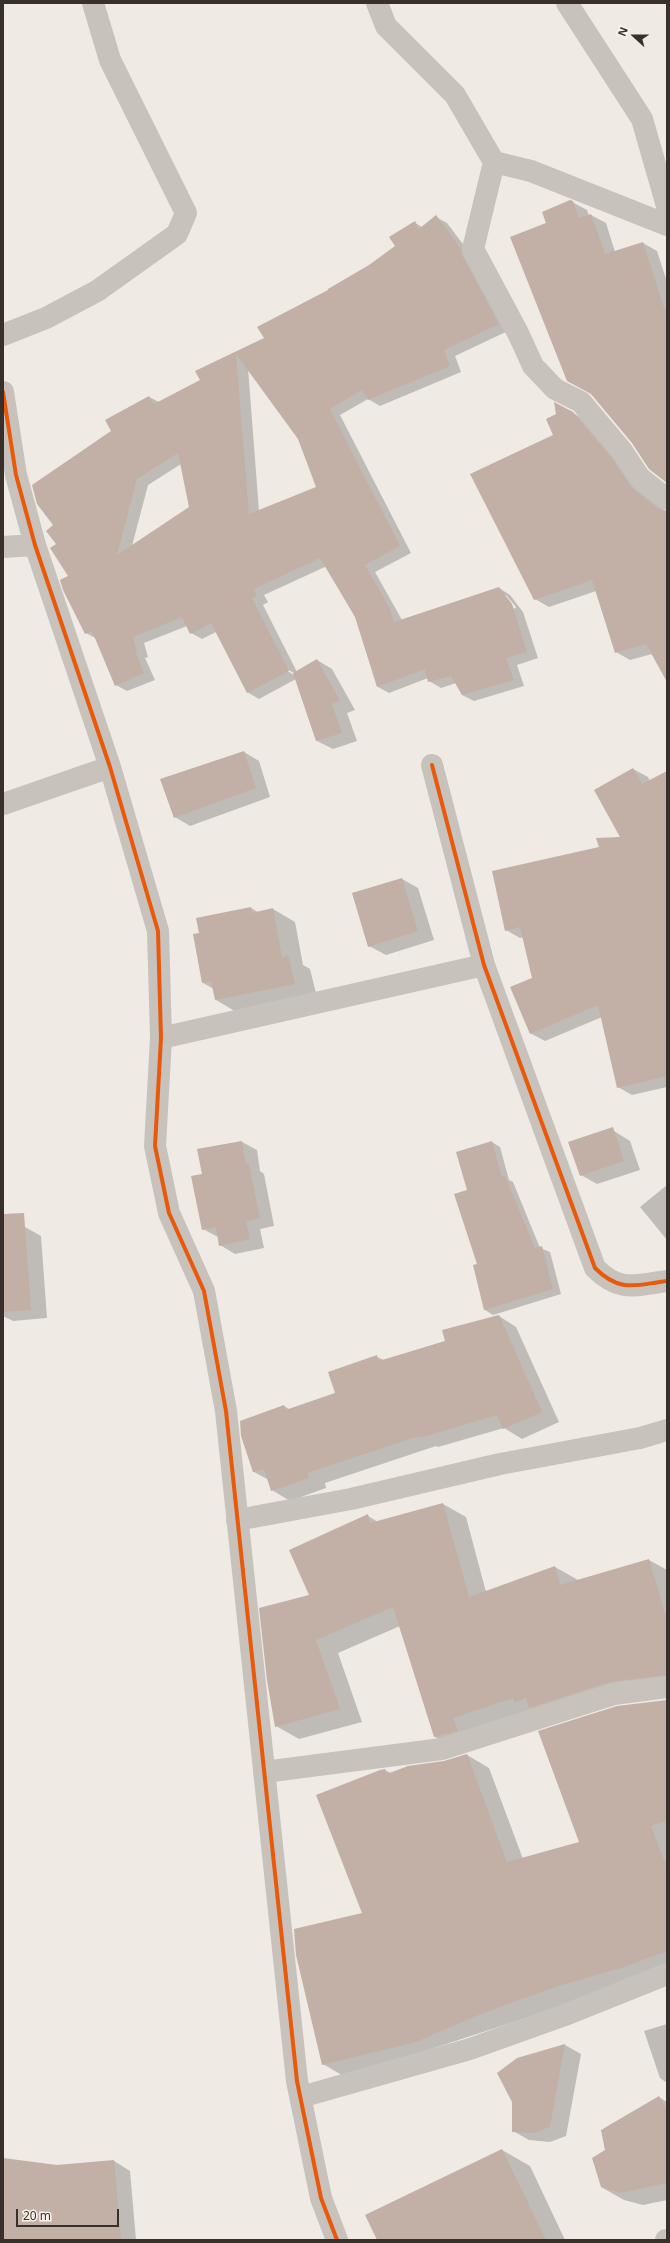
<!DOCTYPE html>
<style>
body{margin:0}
#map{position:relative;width:670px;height:2243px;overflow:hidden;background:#efeae4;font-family:"Noto Sans",sans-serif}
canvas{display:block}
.frame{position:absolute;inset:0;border:4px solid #39302b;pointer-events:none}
.north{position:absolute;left:614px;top:16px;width:40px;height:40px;-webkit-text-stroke:3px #faf4ed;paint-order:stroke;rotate:291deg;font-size:11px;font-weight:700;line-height:16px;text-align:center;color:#39302b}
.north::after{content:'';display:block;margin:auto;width:14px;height:18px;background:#39302b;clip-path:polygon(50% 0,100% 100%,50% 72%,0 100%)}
.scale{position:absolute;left:16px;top:2209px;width:103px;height:18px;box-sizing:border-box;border:2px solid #39302b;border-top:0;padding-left:5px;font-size:12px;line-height:14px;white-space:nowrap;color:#39302b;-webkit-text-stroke:3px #faf4ed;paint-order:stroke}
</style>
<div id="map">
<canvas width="670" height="2243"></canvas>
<div class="frame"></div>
<div class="north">N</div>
<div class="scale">20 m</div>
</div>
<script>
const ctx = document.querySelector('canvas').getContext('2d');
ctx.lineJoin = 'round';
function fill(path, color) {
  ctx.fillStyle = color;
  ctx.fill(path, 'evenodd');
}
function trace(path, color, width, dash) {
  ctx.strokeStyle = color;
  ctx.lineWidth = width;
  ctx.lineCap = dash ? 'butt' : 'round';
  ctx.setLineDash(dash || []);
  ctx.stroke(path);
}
const shadow = new Path2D(`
 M 572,202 L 587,210 L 589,216 L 591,215 L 606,223 L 615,252 L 643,243 L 657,251 L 667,282 L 667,482 L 548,224 Z
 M 436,217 L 447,223 L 472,256 L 510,330 L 455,356 L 461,372 L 380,406 L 368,399 L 340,415 L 411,553 L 375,572 L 402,620 L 499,588 L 510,595 L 523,612 L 538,658 L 517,665 L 524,686 L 474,701 L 462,695 L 456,683 L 441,688 L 429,681 L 428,678 L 389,693 L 378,687 L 356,616 L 327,566 L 264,595 L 268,602 L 263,605 L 297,672 L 317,660 L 332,669 L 355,710 L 347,713 L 357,741 L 333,749 L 317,741 L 296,679 L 259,699 L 247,692 L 216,632 L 202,639 L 191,633 L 187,626 L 144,643 L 148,657 L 145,658 L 155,680 L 127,691 L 116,685 L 97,639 L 86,633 L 70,576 L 58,544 L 55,525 L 112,432 L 149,397 L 159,402 L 201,380 L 197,372 L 266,338 L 330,291 L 370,266 L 396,246 L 415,223 L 422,227 ZM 248,368 L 299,439 L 317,488 L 259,511 ZM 181,464 L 190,507 L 132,546 L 148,485 ZM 504,595 L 506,595 L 516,607 L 514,609 ZM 285,668 L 294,673 L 294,675 L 284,669 Z
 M 573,413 L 587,421 L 626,468 L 647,497 L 667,512 L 667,680 L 652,654 L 630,660 L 616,652 L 596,591 L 549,607 L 535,599 L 554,435 Z
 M 244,752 L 259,761 L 270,797 L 190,826 L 175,817 Z
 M 633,769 L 648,777 L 650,781 L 667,772 L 667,1087 L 632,1095 L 618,1087 L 602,1017 L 545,1041 L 530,1033 L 533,978 L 524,937 L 520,938 L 506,930 L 600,848 L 621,838 Z
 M 402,879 L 418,888 L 434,940 L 386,955 L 369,946 Z
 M 251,908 L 258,912 L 273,909 L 295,922 L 303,965 L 310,969 L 317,997 L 238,1013 L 216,1000 L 214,989 L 203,983 Z
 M 614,1131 L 630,1141 L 640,1170 L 597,1184 L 581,1175 Z
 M 242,1142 L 257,1150 L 260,1171 L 264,1174 L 274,1226 L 260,1229 L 264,1248 L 235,1254 L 220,1245 L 218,1237 L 203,1229 L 203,1174 Z
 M 492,1142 L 500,1147 L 509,1180 L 513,1182 L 540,1248 L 550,1252 L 561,1294 L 493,1315 L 485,1310 L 468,1191 Z
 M 667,1185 L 667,1240 L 640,1207 Z
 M 25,1227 L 41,1236 L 47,1318 L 13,1321 L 3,1316 L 3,1228 Z
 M 499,1316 L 516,1327 L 559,1422 L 522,1439 L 504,1428 L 438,1447 L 436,1446 L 325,1483 L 326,1488 L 290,1501 L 272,1490 L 269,1480 L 254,1472 L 242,1436 L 284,1406 L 289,1409 L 336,1393 L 377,1357 L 384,1360 L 446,1341 Z
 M 443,1504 L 466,1517 L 486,1592 L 555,1567 L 578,1580 L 649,1560 L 667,1570 L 667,1690 L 458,1750 L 435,1737 L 400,1626 L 338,1653 L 362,1722 L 299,1739 L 276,1726 L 310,1596 L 368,1516 L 378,1522 Z
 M 667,1713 L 667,1972 L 345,2077 L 323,2064 L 363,1913 L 385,1770 L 391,1773 L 444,1762 L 467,1755 L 489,1768 L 523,1859 L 581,1843 Z
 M 667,2024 L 667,2083 L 660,2078 L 644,2031 Z
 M 565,2045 L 581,2054 L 566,2136 L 550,2142 L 529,2140 L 513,2131 L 518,2059 Z
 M 659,2097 L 667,2102 L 667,2200 L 643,2205 L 624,2200 L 601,2187 L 606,2150 Z
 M 502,2150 L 530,2166 L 565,2240 L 378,2240 Z
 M 114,2161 L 130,2171 L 136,2240 L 91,2240 L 85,2164 Z`);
const building = new Path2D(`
 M 570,200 L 573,201 L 579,218 L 591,214 L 605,254 L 643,242 L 667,317 L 667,483 L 649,469 L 632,443 L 591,394 L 567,381 L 510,237 L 546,223 L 542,212 Z
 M 436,215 L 461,249 L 462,255 L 499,324 L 444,350 L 450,366 L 368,400 L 362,390 L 330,409 L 400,546 L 365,565 L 389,607 L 394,622 L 499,587 L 512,604 L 527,652 L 506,658 L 514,680 L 462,695 L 451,676 L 428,682 L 425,669 L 377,687 L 355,617 L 320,558 L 254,589 L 257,596 L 252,598 L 289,671 L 247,693 L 211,623 L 190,634 L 182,617 L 133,637 L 137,650 L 135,651 L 144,673 L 115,686 L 92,631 L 85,634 L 63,590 L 60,580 L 68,576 L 50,548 L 56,544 L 46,531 L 53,525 L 37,504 L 32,485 L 111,431 L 105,420 L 149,396 L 154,404 L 200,380 L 195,371 L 264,338 L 257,327 L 328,290 L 328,289 L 369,265 L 395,246 L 389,237 L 415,221 L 419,229 ZM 236,354 L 298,439 L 316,487 L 249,514 ZM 178,453 L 189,507 L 117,555 L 137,479 Z
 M 554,402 L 573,412 L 612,458 L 632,488 L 659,509 L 667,511 L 667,682 L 646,644 L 615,653 L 592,580 L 534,600 L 470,474 L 553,435 L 546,419 L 556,414 Z
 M 317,659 L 340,701 L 332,704 L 342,733 L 316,741 L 293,673 Z
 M 244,751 L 256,788 L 174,818 L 160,779 Z
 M 633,768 L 642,784 L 667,771 L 667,1076 L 617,1088 L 598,1005 L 530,1034 L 510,987 L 532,978 L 520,927 L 505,931 L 492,871 L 599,847 L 596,838 L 620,837 L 594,790 Z
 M 402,878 L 418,931 L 368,947 L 352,893 Z
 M 251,907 L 252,913 L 273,908 L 282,958 L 288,955 L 295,984 L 215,1000 L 211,981 L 202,983 L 193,934 L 199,933 L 196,918 Z
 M 613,1127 L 624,1161 L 580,1176 L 568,1142 Z
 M 242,1141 L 246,1165 L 249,1164 L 260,1218 L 246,1221 L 250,1239 L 219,1246 L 216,1227 L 202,1230 L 191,1176 L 202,1174 L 197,1149 Z
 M 492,1141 L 502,1177 L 505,1176 L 535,1248 L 542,1246 L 553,1289 L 484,1310 L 473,1265 L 477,1264 L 454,1194 L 467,1190 L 456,1152 Z
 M 24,1213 L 31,1310 L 3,1312 L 3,1214 Z
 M 499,1315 L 542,1412 L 503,1429 L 497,1415 L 420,1438 L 419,1436 L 307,1473 L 309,1478 L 271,1491 L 264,1469 L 253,1472 L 241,1436 L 240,1421 L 284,1405 L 286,1410 L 335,1393 L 328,1372 L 377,1355 L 379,1361 L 445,1341 L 442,1330 Z
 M 443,1503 L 469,1597 L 555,1566 L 560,1585 L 649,1559 L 667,1620 L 667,1675 L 610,1682 L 529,1708 L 526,1698 L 514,1703 L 513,1698 L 453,1718 L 458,1731 L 434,1737 L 393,1607 L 316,1640 L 340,1709 L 275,1727 L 267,1680 L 259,1608 L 309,1595 L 289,1550 L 368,1514 L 370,1523 Z
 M 667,1700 L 667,1820 L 651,1826 L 667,1868 L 667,1951 L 624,1967 L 558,1986 L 476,2016 L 416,2042 L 322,2065 L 296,1955 L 294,1929 L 362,1913 L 316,1795 L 380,1770 L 385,1769 L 387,1774 L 408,1766 L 444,1761 L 467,1754 L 507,1862 L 579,1842 L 538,1731 L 617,1706 Z
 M 565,2044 L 550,2127 L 533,2133 L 512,2132 L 512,2102 L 497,2073 L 517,2058 Z
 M 659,2096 L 667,2110 L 667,2183 L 620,2193 L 601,2187 L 592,2158 L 605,2150 L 601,2130 Z
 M 502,2149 L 546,2240 L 377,2240 L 365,2215 Z
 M 3,2158 L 57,2165 L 114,2160 L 121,2240 L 3,2240 Z`);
const minor = new Path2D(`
 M 377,3 L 386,26 L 455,95 L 494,162 L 531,171 L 667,225
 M 567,3 L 642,119 L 667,206
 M 494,162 L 473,249 L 518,333 L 533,366 L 555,389 L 581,402 L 622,451 L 640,478 L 667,499
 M 3,335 L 46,318 L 97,291 L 177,234 L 186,213 L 110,60 L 93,3
 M 3,392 L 16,475 L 35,545 L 110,767 L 158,931 L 161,1038 L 155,1146 L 169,1213 L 204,1291 L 226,1411 L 297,2081 L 321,2198 L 337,2240
 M 3,547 L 35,545
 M 432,765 L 484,965 L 595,1268 C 620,1293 635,1285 667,1281
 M 3,804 L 110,767
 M 161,1038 L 484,965
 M 237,1520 L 351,1499 L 500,1464 L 640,1438 L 667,1430
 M 264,1772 L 442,1749 L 614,1694 L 667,1687
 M 301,2097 L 470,2049 L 565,2015 L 667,1974
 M 666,2240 L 667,2240`);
const cycleway = new Path2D(`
 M 3,392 L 16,475 L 35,545 L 110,767 L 158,931 L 161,1038 L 155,1146 L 169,1213 L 204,1291 L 226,1411 L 297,2081 L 321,2198 L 337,2240
 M 432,765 L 484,965 L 595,1268 C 620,1293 635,1285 667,1281`);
fill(shadow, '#0003');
fill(building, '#c2afa6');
trace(minor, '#c8c2bd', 22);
trace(cycleway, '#e8590c', 4);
</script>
